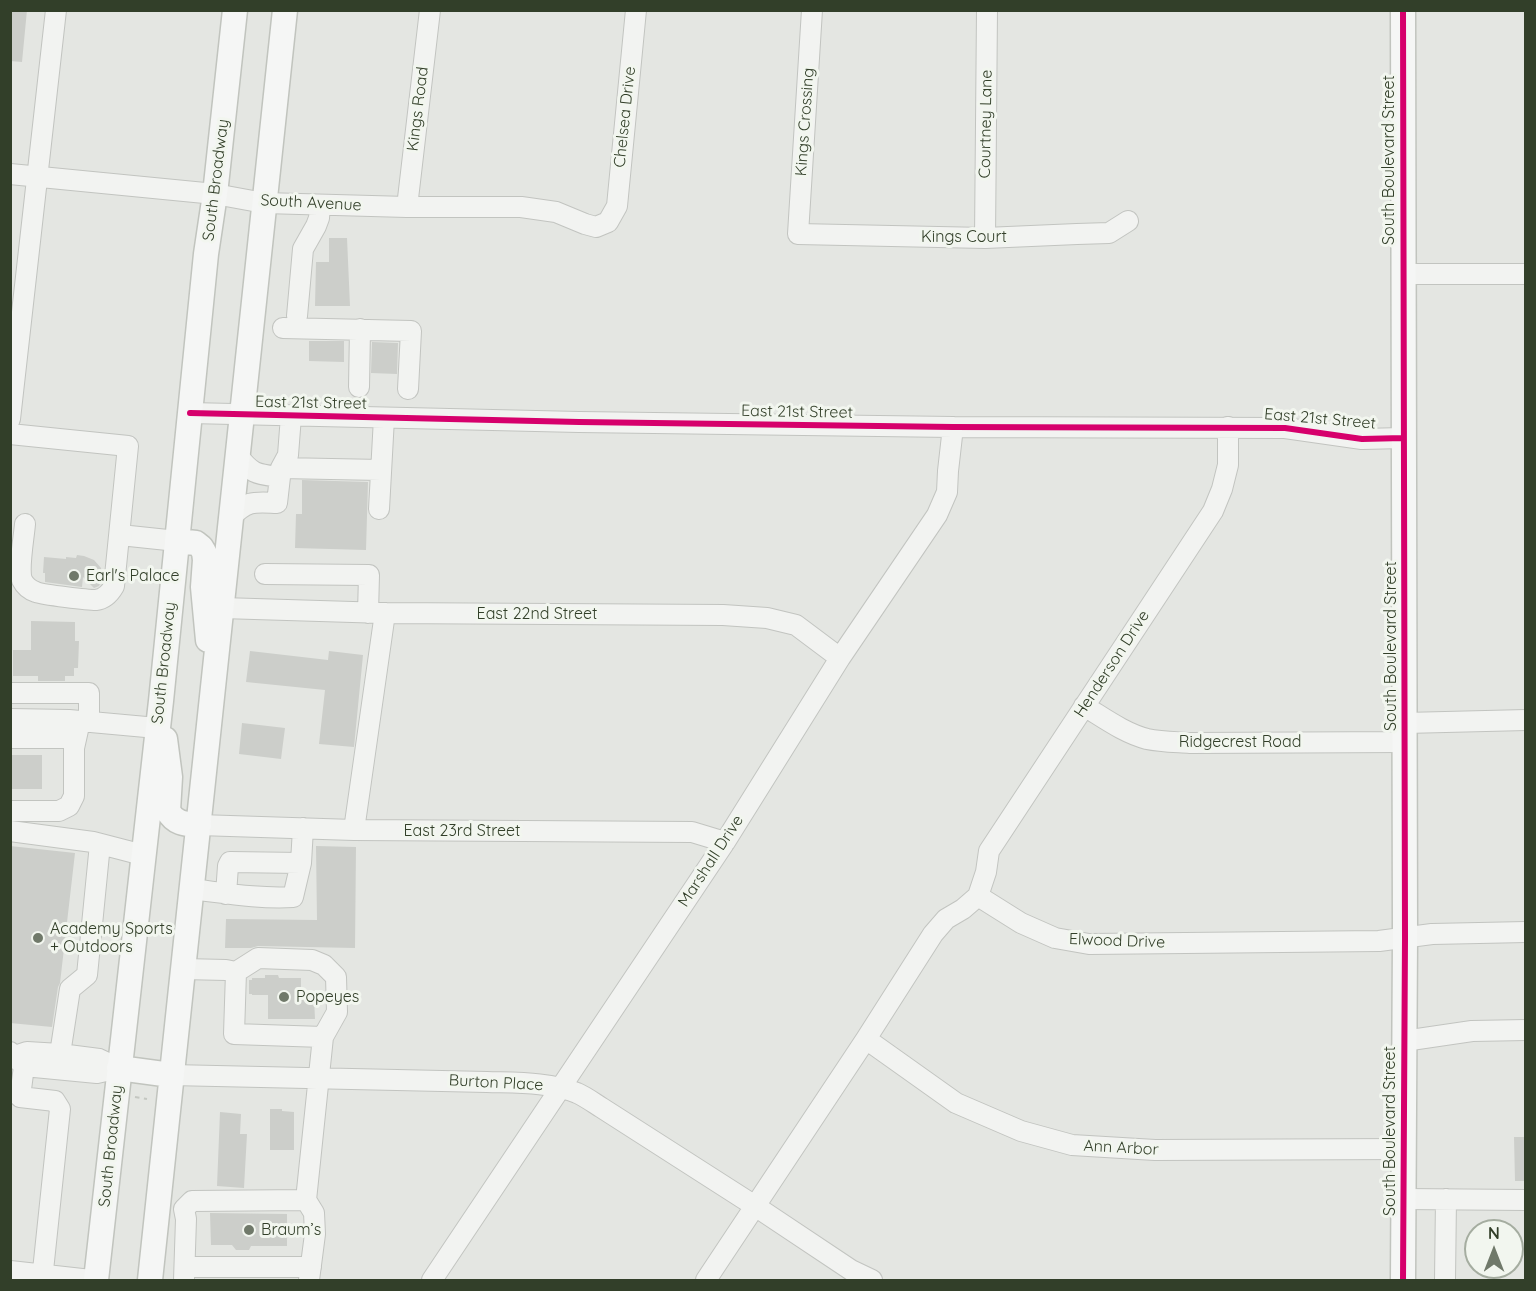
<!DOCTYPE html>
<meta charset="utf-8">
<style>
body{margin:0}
#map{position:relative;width:1536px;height:1291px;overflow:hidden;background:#e4e6e2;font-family:Quicksand,sans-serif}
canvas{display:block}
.frame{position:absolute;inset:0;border:12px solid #323f29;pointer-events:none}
.north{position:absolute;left:1464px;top:1219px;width:60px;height:60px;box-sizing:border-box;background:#f2f6ef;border:2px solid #a5ada0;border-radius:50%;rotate:0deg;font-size:16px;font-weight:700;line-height:24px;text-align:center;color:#323f29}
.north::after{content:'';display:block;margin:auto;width:21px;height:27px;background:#70796a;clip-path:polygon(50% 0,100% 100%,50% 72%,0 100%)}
</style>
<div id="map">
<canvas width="1536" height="1291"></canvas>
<div class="frame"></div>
<div class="north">N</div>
</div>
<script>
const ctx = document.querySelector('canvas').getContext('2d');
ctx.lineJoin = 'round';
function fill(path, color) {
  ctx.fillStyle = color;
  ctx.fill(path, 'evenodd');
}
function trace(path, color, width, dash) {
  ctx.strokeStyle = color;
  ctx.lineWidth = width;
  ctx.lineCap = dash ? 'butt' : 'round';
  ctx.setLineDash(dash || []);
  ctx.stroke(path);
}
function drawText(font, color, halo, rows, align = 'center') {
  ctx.font = font + ' Quicksand,sans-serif';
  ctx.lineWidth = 6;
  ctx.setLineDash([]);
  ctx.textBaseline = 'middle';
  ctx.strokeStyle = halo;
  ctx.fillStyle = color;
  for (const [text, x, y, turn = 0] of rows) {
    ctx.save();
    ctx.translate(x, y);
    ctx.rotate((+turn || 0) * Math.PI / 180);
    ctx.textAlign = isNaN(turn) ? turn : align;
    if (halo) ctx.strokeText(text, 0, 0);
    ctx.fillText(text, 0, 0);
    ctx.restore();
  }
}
const building = new Path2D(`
 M 10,10 L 27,10 L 22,62 L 10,61 Z
 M 329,238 L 347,238 L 350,306 L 315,306 L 316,262 L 329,262 Z
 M 309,341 L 344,341 L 344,362 L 309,361 Z
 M 372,342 L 398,343 L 397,374 L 371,373 Z
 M 302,480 L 368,482 L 366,550 L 295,548 L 296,514 L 302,514 Z
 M 77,555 L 84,556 L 94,560 L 101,568 L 102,579 L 99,586 L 94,588 L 83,577 L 82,587 L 45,582 L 45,573 L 43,573 L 44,557 L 66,559 L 66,557 L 76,558 Z
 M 31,621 L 75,622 L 75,641 L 79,641 L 78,668 L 74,668 L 74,676 L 65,676 L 65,681 L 38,681 L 38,676 L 13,676 L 13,650 L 31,650 Z
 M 250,651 L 328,660 L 329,651 L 363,655 L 354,747 L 319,744 L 325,690 L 246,682 Z
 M 242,723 L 285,728 L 281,759 L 239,754 Z
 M 10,755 L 42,755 L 42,789 L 10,789 Z
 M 10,846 L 75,853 L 60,983 L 58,987 L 52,1027 L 10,1023 Z
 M 316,846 L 356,847 L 355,948 L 258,946 L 251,948 L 225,948 L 226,919 L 317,920 Z
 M 265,975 L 278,975 L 279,978 L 301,978 L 301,998 L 314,998 L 315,1019 L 268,1019 L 268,995 L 252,995 L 252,994 L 249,994 L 249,980 L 252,980 L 252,978 L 265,978 Z
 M 270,1109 L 282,1109 L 282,1111 L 294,1112 L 294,1150 L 270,1150 Z
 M 220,1112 L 241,1114 L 240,1134 L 247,1134 L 244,1188 L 217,1186 Z
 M 1514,1137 L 1526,1137 L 1526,1181 L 1515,1181 Z
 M 210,1213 L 287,1214 L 287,1246 L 251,1246 L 249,1250 L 236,1250 L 232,1245 L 211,1245 Z`);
const path = new Path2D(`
 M 135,1097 L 147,1099`);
const minor = new Path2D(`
 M 812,10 L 798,234 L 985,238 L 1077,234 L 1109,233 L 1128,221
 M 10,174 L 215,194 L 264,203 L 407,207 L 521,207 L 556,212 L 585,224 L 596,227 L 608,222 L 617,206 L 636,10
 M 407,207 L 430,10
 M 985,238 L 987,10
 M 1403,274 L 1526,274
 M 297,316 L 303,249 L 316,226 L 319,218 L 320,205
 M 283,328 L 411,331 L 408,389
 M 359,387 L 360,329
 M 190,413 L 579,422 L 953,427 L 1285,428 L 1362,439 L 1403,438
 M 10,419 L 56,10
 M 10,434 L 128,446 L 114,586 C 110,593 105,599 96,600 C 88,600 44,595 36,592 C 30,590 25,586 22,580 C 18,569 24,537 25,524
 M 238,456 C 253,475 257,474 280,477
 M 281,468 L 381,470
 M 379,509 L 384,418
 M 231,517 C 248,500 254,502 277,503 L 281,468 L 288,455 L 291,416
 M 120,535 L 177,541
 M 265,574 L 369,575 L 368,613
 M 222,608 L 385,613 L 723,615 L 767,618 L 796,625 L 840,658
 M 10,693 L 89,693 L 89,722
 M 1084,706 C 1104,718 1124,733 1147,739 C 1161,742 1176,742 1190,743 L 1405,742
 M 10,719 L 69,720 L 157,728
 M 1405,723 L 1526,720
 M 10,738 L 76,738
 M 10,811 L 59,811 L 69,806 L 74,796 L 74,748 L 80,721
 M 199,825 L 354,830 L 692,832 L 725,842
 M 354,830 L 385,613
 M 10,831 L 93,842 L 143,855
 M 191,889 C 225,893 259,899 293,897 L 301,863 L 303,828
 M 226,894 L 228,866 L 230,862 L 301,863
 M 978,896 L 1021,923 L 1055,938 L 1089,944 L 1379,941 L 1432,934 L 1526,932
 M 183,969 L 226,970 L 236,972 L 234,1034 L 323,1037 L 306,1200 L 314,1213 L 315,1234 L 309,1280
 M 236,972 L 258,958 L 312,960 L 324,965 L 336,977 L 337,1012 L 323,1037
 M 866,1039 L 956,1103 L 1021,1131 L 1072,1145 L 1155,1150 L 1404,1149
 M 1404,1041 L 1472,1031 L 1526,1030
 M 10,1052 L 24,1066 L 97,1073 L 119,1068
 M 60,1054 L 70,989 L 87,975 L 100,844
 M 15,1056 L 27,1052 L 60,1054 L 99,1059 L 112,1065
 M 24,1066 L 20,1097 L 55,1101 L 60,1109 L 42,1280
 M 171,1075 L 487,1082 C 518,1083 549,1082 577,1093 C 586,1097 594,1103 602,1108 L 755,1206 L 851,1270 L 872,1280
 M 1403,1199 L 1526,1200
 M 185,1267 L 311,1267
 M 10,1271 L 91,1280
 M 184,1280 L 186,1219 L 184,1209 L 192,1201 L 306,1200
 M 432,1280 L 725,842 L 840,658 L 937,515 L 947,492 L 948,471 L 953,427
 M 706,1280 L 866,1039 L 933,934 L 946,919 L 963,909 L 978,896 L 986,872 L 989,851 L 1213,511 L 1222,489 L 1228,465 L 1228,427
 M 1445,1280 L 1446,1199`);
const major = new Path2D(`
 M 1403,10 L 1405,938 L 1403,1280
 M 177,541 L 196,543 L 201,547 L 204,552 L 205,560 L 203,587 L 208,640
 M 165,739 L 170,777 L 168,811 C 175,824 186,824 199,825
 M 119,1068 L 171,1075
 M 96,1280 L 161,701 L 206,254 L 215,194 L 235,10
 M 150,1280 L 285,10`);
const cycleway = new Path2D(`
 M 1403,10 L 1405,938 L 1403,1280
 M 190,413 L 579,422 L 953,427 L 1285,428 L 1362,439 L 1403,438`);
const markers = [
 [74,576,6,"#70796a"],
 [38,938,6,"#70796a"],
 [284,997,6,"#70796a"],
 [249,1230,6,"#70796a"]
];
const streetNames = [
 ["Kings Road",418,109,-83],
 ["Chelsea Drive",625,117,-84],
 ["Kings Crossing",805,122,-86],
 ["Courtney Lane",986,124,-89],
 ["South Boulevard Street",1389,160,-90],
 ["South Broadway",216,180,-83],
 ["South Avenue",311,203,3],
 ["Kings Court",964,237],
 ["East 21st Street",311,403,1],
 ["East 21st Street",797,412,1],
 ["East 21st Street",1320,419,5],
 ["East 22nd Street",537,614],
 ["South Boulevard Street",1391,646,-90],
 ["South Broadway",164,663,-84],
 ["Henderson Drive",1112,664,-57],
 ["Ridgecrest Road",1240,742],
 ["East 23rd Street",462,831],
 ["Marshall Drive",711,861,-57],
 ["Elwood Drive",1117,941,2],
 ["Burton Place",496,1083,3],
 ["South Boulevard Street",1390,1131,-90],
 ["South Broadway",111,1146,-84],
 ["Ann Arbor",1121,1148,3]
];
const poiNames = [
 ["Earl's Palace",86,576],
 ["Academy Sports",50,929],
 ["+ Outdoors",50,947],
 ["Popeyes",296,997],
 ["Braum’s",261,1230]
];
fill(building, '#ccceca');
trace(minor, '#c2c4c0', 22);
trace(major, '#c1c4be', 27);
trace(path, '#c4c7c1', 2, [4.5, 4.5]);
trace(minor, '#f2f3f1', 20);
trace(major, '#f5f6f5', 24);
trace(cycleway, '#d6006c', 6);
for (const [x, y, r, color] of markers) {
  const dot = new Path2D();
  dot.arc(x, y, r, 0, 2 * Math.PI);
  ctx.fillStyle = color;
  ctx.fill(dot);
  trace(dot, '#f2f6ef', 2);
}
drawText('16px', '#323f29', '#f2f6ef', streetNames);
drawText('16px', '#323f29', '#f2f6ef', poiNames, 'left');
</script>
